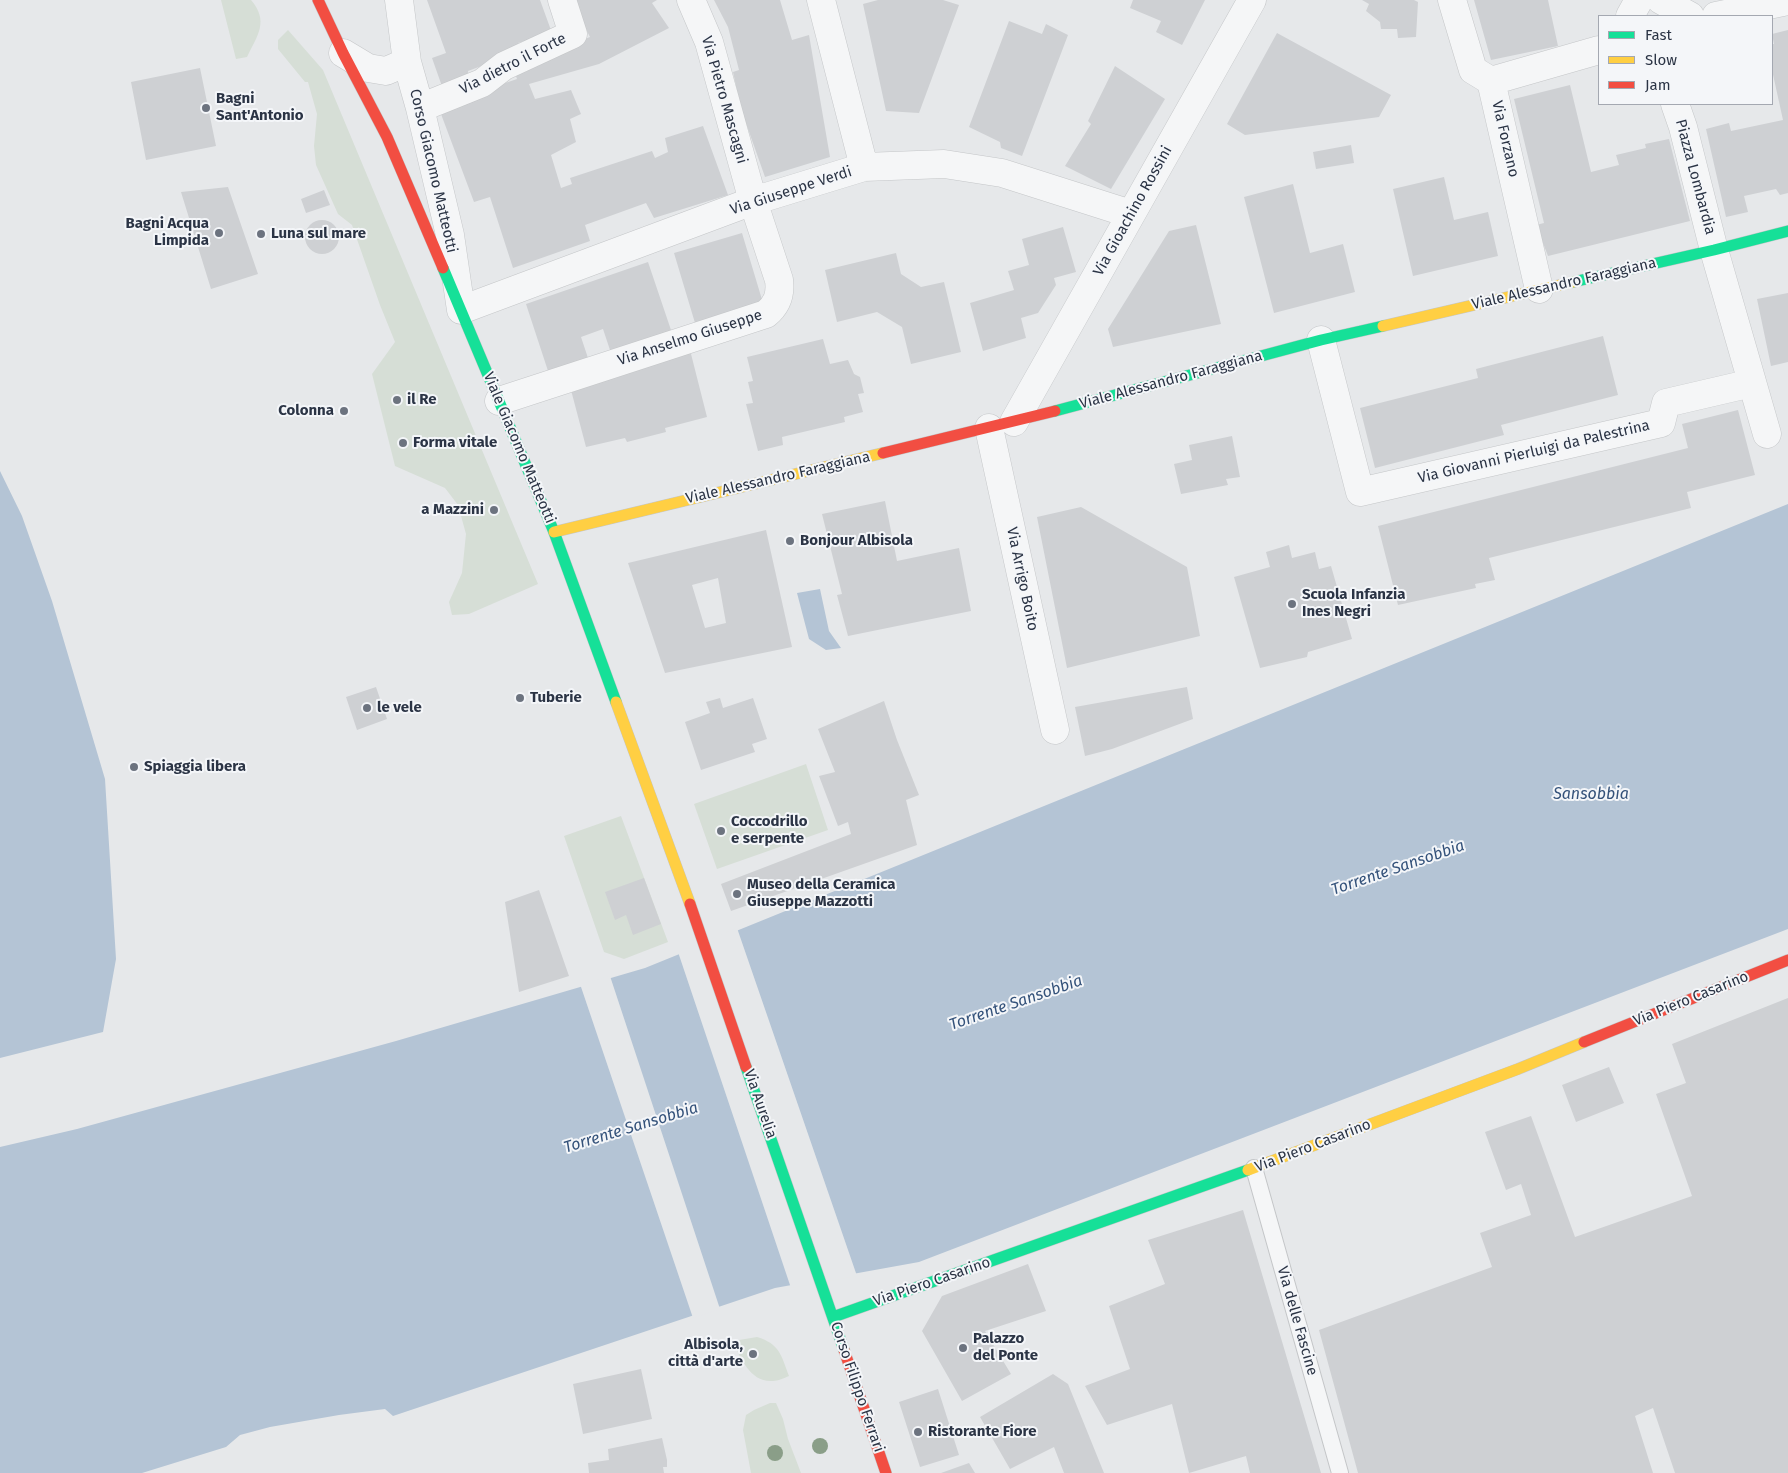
<!DOCTYPE html>
<meta charset="utf-8">
<style>
body{margin:0}
#map{position:relative;width:1788px;height:1473px;overflow:hidden;background:#e6e8ea;font-family:"Fira Sans",sans-serif}
canvas{display:block}
.legend{position:absolute;left:1598px;top:15px;width:175px;height:90px;box-sizing:border-box;background:#f4f6f9;border:1px solid #a4a8b1;margin:0;padding:6px 9px;list-style:none;font-size:15px;color:#2b3445}
.legend li{display:flex;align-items:center;gap:10px;height:25px}
.legend b{width:25px;border:1px solid #a4a8b1}
</style>
<div id="map">
<canvas width="1788" height="1473"></canvas>
<ul class="legend">
<li><b style="height:6px;background:#16e098"></b>Fast</li>
<li><b style="height:6px;background:#ffcf43"></b>Slow</li>
<li><b style="height:6px;background:#f24e42"></b>Jam</li>
</ul>
</div>
<script>
const ctx = document.querySelector('canvas').getContext('2d');
ctx.lineJoin = 'round';
function fill(path, color) {
  ctx.fillStyle = color;
  ctx.fill(path, 'evenodd');
}
function trace(path, color, width, dash) {
  ctx.strokeStyle = color;
  ctx.lineWidth = width;
  ctx.lineCap = dash ? 'butt' : 'round';
  ctx.setLineDash(dash || []);
  ctx.stroke(path);
}
function drawText(font, color, halo, rows, align = 'center') {
  ctx.font = font + ' "Fira Sans",sans-serif';
  ctx.lineWidth = 4;
  ctx.setLineDash([]);
  ctx.textBaseline = 'middle';
  ctx.strokeStyle = halo;
  ctx.fillStyle = color;
  for (const [text, x, y, turn = 0] of rows) {
    ctx.save();
    ctx.translate(x, y);
    ctx.rotate((+turn || 0) * Math.PI / 180);
    ctx.textAlign = isNaN(turn) ? turn : align;
    if (halo) ctx.strokeText(text, 0, 0);
    ctx.fillText(text, 0, 0);
    ctx.restore();
  }
}
const green = new Path2D(`
 M 221,0 L 251,0 C 269,21 258,35 247,57 L 236,59 Z
 M 288,30 L 323,70 L 538,584 L 469,614 L 452,615 L 449,602 L 462,573 L 466,534 L 458,505 L 445,488 L 395,466 L 372,374 L 395,342 L 380,305 L 352,225 L 338,214 L 316,165 L 314,146 L 317,114 L 308,82 L 305,82 L 278,49 L 278,40 Z
 M 806,764 L 828,830 L 717,869 L 694,804 Z
 M 621,816 L 668,942 L 624,959 L 604,952 L 564,836 Z
 M 757,1337 C 780,1344 781,1355 789,1376 C 784,1378 778,1381 773,1381 C 751,1383 740,1358 733,1341 Z
 M 770,1403 L 776,1403 L 783,1419 L 788,1439 L 801,1473 L 751,1473 L 743,1430 L 746,1415 L 754,1410 Z`);
const water = new Path2D(`
 M 0,471 L 22,516 L 52,601 L 105,779 L 116,959 L 103,1032 L 0,1058 Z
 M 1788,504 L 1788,929 L 919,1262 L 775,1288 L 393,1416 L 385,1409 L 339,1415 L 270,1427 L 240,1435 L 226,1447 L 142,1473 L 0,1473 L 0,1147 L 77,1129 L 396,1041 L 645,968 Z
 M 820,589 L 829,631 L 841,648 L 826,650 L 809,639 L 797,593 Z`);
const pier = new Path2D(`
 M 737,928 L 857,1276 L 791,1288 L 678,952 Z
 M 610,976 L 720,1309 L 693,1318 L 580,984 Z`);
const building = new Path2D(`
 M 427,0 L 540,0 L 552,33 L 518,43 L 521,51 L 468,71 L 469,80 L 444,92 L 432,58 L 446,53 Z
 M 571,0 L 657,0 L 652,3 L 669,28 L 599,64 L 529,84 L 535,99 L 571,90 L 581,114 L 570,119 L 576,142 L 551,155 L 561,188 L 572,184 L 570,178 L 652,151 L 655,158 L 668,152 L 665,138 L 703,126 L 728,195 L 654,218 L 646,203 L 585,225 L 590,241 L 513,268 L 490,197 L 474,202 L 438,106 L 517,79 L 513,67 L 590,37 Z
 M 714,0 L 780,0 L 792,40 L 809,35 L 830,157 L 765,177 L 741,109 L 733,72 L 739,70 L 728,27 Z
 M 878,0 L 943,0 L 959,5 L 919,113 L 886,111 L 863,4 Z
 M 1133,0 L 1205,0 L 1182,45 L 1156,32 L 1161,21 L 1130,8 Z
 M 1362,0 L 1414,0 L 1418,2 L 1416,37 L 1398,38 L 1397,29 L 1381,29 L 1380,22 L 1366,11 L 1369,4 Z
 M 1474,0 L 1548,0 L 1558,46 L 1491,60 Z
 M 1009,21 L 1042,34 L 1046,24 L 1068,35 L 1022,156 L 1001,148 L 1000,142 L 969,127 Z
 M 1788,30 L 1788,193 L 1780,195 L 1776,189 L 1744,196 L 1748,212 L 1726,217 L 1706,129 L 1729,123 L 1731,131 L 1783,120 L 1772,70 L 1772,44 L 1774,44 L 1772,34 Z
 M 1277,33 L 1391,95 L 1379,117 L 1245,135 L 1227,124 Z
 M 1115,66 L 1165,99 L 1111,189 L 1065,166 L 1091,124 L 1088,121 Z
 M 200,68 L 216,146 L 146,160 L 131,82 Z
 M 1570,85 L 1591,172 L 1619,165 L 1616,155 L 1646,148 L 1645,144 L 1669,139 L 1690,221 L 1548,256 L 1536,225 L 1544,223 L 1514,99 Z
 M 1351,145 L 1354,163 L 1316,169 L 1313,152 Z
 M 1444,177 L 1454,220 L 1488,212 L 1498,256 L 1413,276 L 1393,189 Z
 M 1293,184 L 1310,253 L 1343,244 L 1355,292 L 1274,313 L 1244,197 Z
 M 228,187 L 258,274 L 211,289 L 181,192 Z
 M 324,190 L 330,205 L 306,213 L 301,199 Z
 M305 237a17 17 0 1 1 34 0a17 17 0 1 1-34 0Z
 M 1196,225 L 1221,324 L 1113,347 L 1108,329 L 1169,231 Z
 M 1063,227 L 1076,272 L 1054,278 L 1056,285 L 1038,313 L 1021,318 L 1026,338 L 983,351 L 970,303 L 1014,290 L 1008,271 L 1029,265 L 1022,239 Z
 M 742,233 L 763,303 L 695,323 L 674,253 Z
 M 896,253 L 901,274 L 921,287 L 944,282 L 961,352 L 911,364 L 902,327 L 877,312 L 837,322 L 825,270 Z
 M 648,262 L 672,333 L 611,353 L 603,329 L 581,337 L 589,361 L 549,374 L 526,304 Z
 M 1788,293 L 1788,362 L 1771,366 L 1757,299 Z
 M 1603,336 L 1618,395 L 1501,425 L 1504,435 L 1375,468 L 1360,408 L 1478,378 L 1476,369 Z
 M 823,339 L 830,364 L 848,360 L 854,374 L 860,377 L 864,393 L 858,394 L 863,412 L 844,417 L 845,422 L 782,437 L 783,445 L 758,451 L 746,404 L 753,403 L 748,382 L 753,381 L 747,357 Z
 M 690,350 L 707,417 L 665,428 L 666,432 L 627,442 L 625,438 L 586,447 L 571,390 Z
 M 1738,410 L 1755,475 L 1687,492 L 1691,508 L 1489,558 L 1495,580 L 1475,584 L 1476,588 L 1398,605 L 1378,526 L 1688,448 L 1682,424 Z
 M 1232,436 L 1240,477 L 1226,479 L 1228,485 L 1181,494 L 1174,464 L 1192,460 L 1189,445 Z
 M 885,501 L 897,561 L 959,548 L 971,611 L 848,636 L 837,595 L 842,594 L 822,514 Z
 M 1081,507 L 1187,567 L 1200,636 L 1067,668 L 1037,517 Z
 M 766,530 L 792,647 L 665,673 L 628,563 ZM 718,578 L 726,623 L 705,628 L 692,585 Z
 M 1289,545 L 1292,558 L 1315,552 L 1319,569 L 1331,566 L 1352,639 L 1308,652 L 1307,657 L 1260,668 L 1234,577 L 1270,567 L 1266,552 Z
 M 376,687 L 387,719 L 357,730 L 346,697 Z
 M 1187,687 L 1193,719 L 1112,749 L 1085,756 L 1075,707 Z
 M 720,698 L 723,708 L 753,698 L 767,739 L 752,744 L 755,752 L 701,770 L 685,722 L 710,713 L 706,702 Z
 M 884,701 L 897,740 L 919,795 L 906,800 L 917,845 L 731,911 L 721,884 L 851,834 L 848,822 L 838,826 L 819,776 L 835,772 L 818,729 Z
 M 644,878 L 661,924 L 633,935 L 626,915 L 615,920 L 605,892 Z
 M 539,890 L 569,976 L 519,992 L 505,902 Z
 M 1788,998 L 1788,1473 L 1675,1473 L 1653,1408 L 1635,1416 L 1653,1473 L 1358,1473 L 1319,1330 L 1492,1267 L 1480,1233 L 1531,1215 L 1521,1184 L 1506,1190 L 1485,1132 L 1531,1116 L 1575,1237 L 1692,1196 L 1656,1094 L 1686,1083 L 1672,1044 Z
 M 1609,1067 L 1624,1103 L 1576,1122 L 1562,1085 Z
 M 1243,1210 L 1316,1456 L 1321,1473 L 1250,1473 L 1246,1456 L 1189,1473 L 1172,1404 L 1107,1425 L 1085,1386 L 1130,1369 L 1109,1306 L 1165,1284 L 1148,1240 Z
 M 1028,1264 L 1046,1311 L 985,1331 L 1011,1374 L 962,1401 L 922,1331 L 942,1296 Z
 M 641,1369 L 652,1419 L 583,1434 L 573,1384 Z
 M 1053,1374 L 1068,1384 L 1104,1473 L 1064,1473 L 1054,1447 L 1010,1469 L 980,1417 Z
 M 938,1389 L 959,1455 L 920,1467 L 899,1402 Z
 M 662,1438 L 667,1460 L 667,1467 L 663,1467 L 664,1473 L 589,1473 L 588,1463 L 609,1460 L 608,1449 Z
 M 969,1463 L 975,1473 L 941,1473 Z`);
const lane = new Path2D(`
 M 1254,1168 L 1340,1473`);
const street = new Path2D(`
 M 399,0 L 407,62 L 420,108 L 450,235 L 461,310 L 753,201 L 864,167 L 944,164 L 1002,173 L 1131,214
 M 821,0 L 864,167
 M 1452,0 L 1473,70 L 1491,81 L 1539,289
 M 1661,0 L 1690,16
 M 1630,16 L 1639,0
 M 1716,16 L 1788,1
 M 343,53 L 368,68 L 386,71 L 407,62
 M 1491,81 L 1599,50
 M 1675,104 L 1683,127 L 1714,250 L 1767,434
 M 420,108 L 482,83 L 504,66 L 573,34 L 562,0
 M 1321,340 L 1360,492 L 1661,423 L 1666,403 L 1752,383
 M 499,401 L 766,314 C 777,305 781,295 779,280 L 753,201 L 709,42 L 691,0
 M 1014,422 L 1252,0
 M 989,428 L 1055,730`);
const fast = new Path2D(`
 M 443,268 L 554,532 L 616,702
 M 1573,282 L 1714,250 L 1788,231
 M 1055,411 L 1321,340 L 1383,326
 M 746,1067 L 844,1350
 M 833,1317 L 1248,1170`);
const slow = new Path2D(`
 M 1383,326 L 1573,282
 M 554,532 L 883,453
 M 616,702 L 690,904
 M 1248,1170 L 1518,1069 L 1584,1042`);
const jam = new Path2D(`
 M 318,0 L 343,53 L 387,137 L 443,268
 M 883,453 L 1055,411
 M 690,904 L 746,1067
 M 1584,1042 L 1788,960
 M 844,1350 L 886,1473`);
const trees = [
 [820,1446],
 [775,1453]
];
const markers = [
 [206,108,5,"#6c737f"],
 [219,233,5,"#6c737f"],
 [261,234,5,"#6c737f"],
 [397,400,5,"#6c737f"],
 [344,411,5,"#6c737f"],
 [403,443,5,"#6c737f"],
 [494,510,5,"#6c737f"],
 [790,541,5,"#6c737f"],
 [1292,604,5,"#6c737f"],
 [520,698,5,"#6c737f"],
 [367,708,5,"#6c737f"],
 [134,767,5,"#6c737f"],
 [721,831,5,"#6c737f"],
 [737,894,5,"#6c737f"],
 [963,1348,5,"#6c737f"],
 [753,1354,5,"#6c737f"],
 [918,1432,5,"#6c737f"]
];
const streetNames = [
 ["Via dietro il Forte",513,64,-27],
 ["Via Pietro Mascagni",724,100,74],
 ["Via Forzano",1505,139,77],
 ["Corso Giacomo Matteotti",433,171,77],
 ["Piazza Lombardia",1695,177,75],
 ["Via Giuseppe Verdi",791,191,-18],
 ["Via Gioachino Rossini",1133,211,-61],
 ["Viale Alessandro Faraggiana",1564,284,-13],
 ["Via Anselmo Giuseppe",690,338,-18],
 ["Viale Alessandro Faraggiana",1171,380,-15],
 ["Viale Giacomo Matteotti",519,448,67],
 ["Via Giovanni Pierluigi da Palestrina",1534,452,-13],
 ["Viale Alessandro Faraggiana",778,478,-13],
 ["Via Arrigo Boito",1022,579,78],
 ["Via Piero Casarino",1691,999,-22],
 ["Via Aurelia",760,1104,71],
 ["Via Piero Casarino",1313,1146,-21],
 ["Via Piero Casarino",932,1282,-19],
 ["Via delle Fascine",1297,1321,74],
 ["Corso Filippo Ferrari",857,1387,71]
];
const poiNames = [
 ["Bagni",216,99],
 ["Sant'Antonio",216,116],
 ["Bagni Acqua",209,224,"right"],
 ["Limpida",209,241,"right"],
 ["Luna sul mare",271,234],
 ["il Re",407,400],
 ["Colonna",334,411,"right"],
 ["Forma vitale",413,443],
 ["a Mazzini",484,510,"right"],
 ["Bonjour Albisola",800,541],
 ["Scuola Infanzia",1302,595],
 ["Ines Negri",1302,612],
 ["Tuberie",530,698],
 ["le vele",377,708],
 ["Spiaggia libera",144,767],
 ["Coccodrillo",731,822],
 ["e serpente",731,839],
 ["Museo della Ceramica",747,885],
 ["Giuseppe Mazzotti",747,902],
 ["Palazzo",973,1339],
 ["del Ponte",973,1356],
 ["Albisola,",743,1345,"right"],
 ["città d'arte",743,1362,"right"],
 ["Ristorante Fiore",928,1432]
];
const waterNames = [
 ["Sansobbia",1591,795],
 ["Torrente Sansobbia",1398,868,-19],
 ["Torrente Sansobbia",1016,1003,-19],
 ["Torrente Sansobbia",631,1128,-17]
];
fill(green, '#d6ded6');
fill(water, '#b4c4d5');
fill(pier, '#e6e8ea');
fill(building, '#ced0d3');
trace(lane, '#c4c6c8', 18);
trace(street, '#c4c6c8', 29);
trace(fast, '#c4c6c8', 12);
trace(slow, '#c4c6c8', 12);
trace(jam, '#c4c6c8', 12);
trace(lane, '#f5f6f7', 16);
trace(street, '#f5f6f7', 28);
trace(fast, '#16e098', 11);
trace(slow, '#ffcf43', 11);
trace(jam, '#f24e42', 11);
ctx.fillStyle = '#8a9e88';
for (const [x, y] of trees) {
  ctx.beginPath();
  ctx.arc(x, y, 8, 0, 2 * Math.PI);
  ctx.fill();
}
for (const [x, y, r, color] of markers) {
  const dot = new Path2D();
  dot.arc(x, y, r, 0, 2 * Math.PI);
  ctx.fillStyle = color;
  ctx.fill(dot);
  trace(dot, '#f4f6f9', 2);
}
drawText('15px', '#2b3445', '#f4f6f9', streetNames);
drawText('bold 15px', '#2b3445', '#f4f6f9', poiNames, 'left');
drawText('italic 16px', '#34527a', '#f4f6f9', waterNames);
</script>
